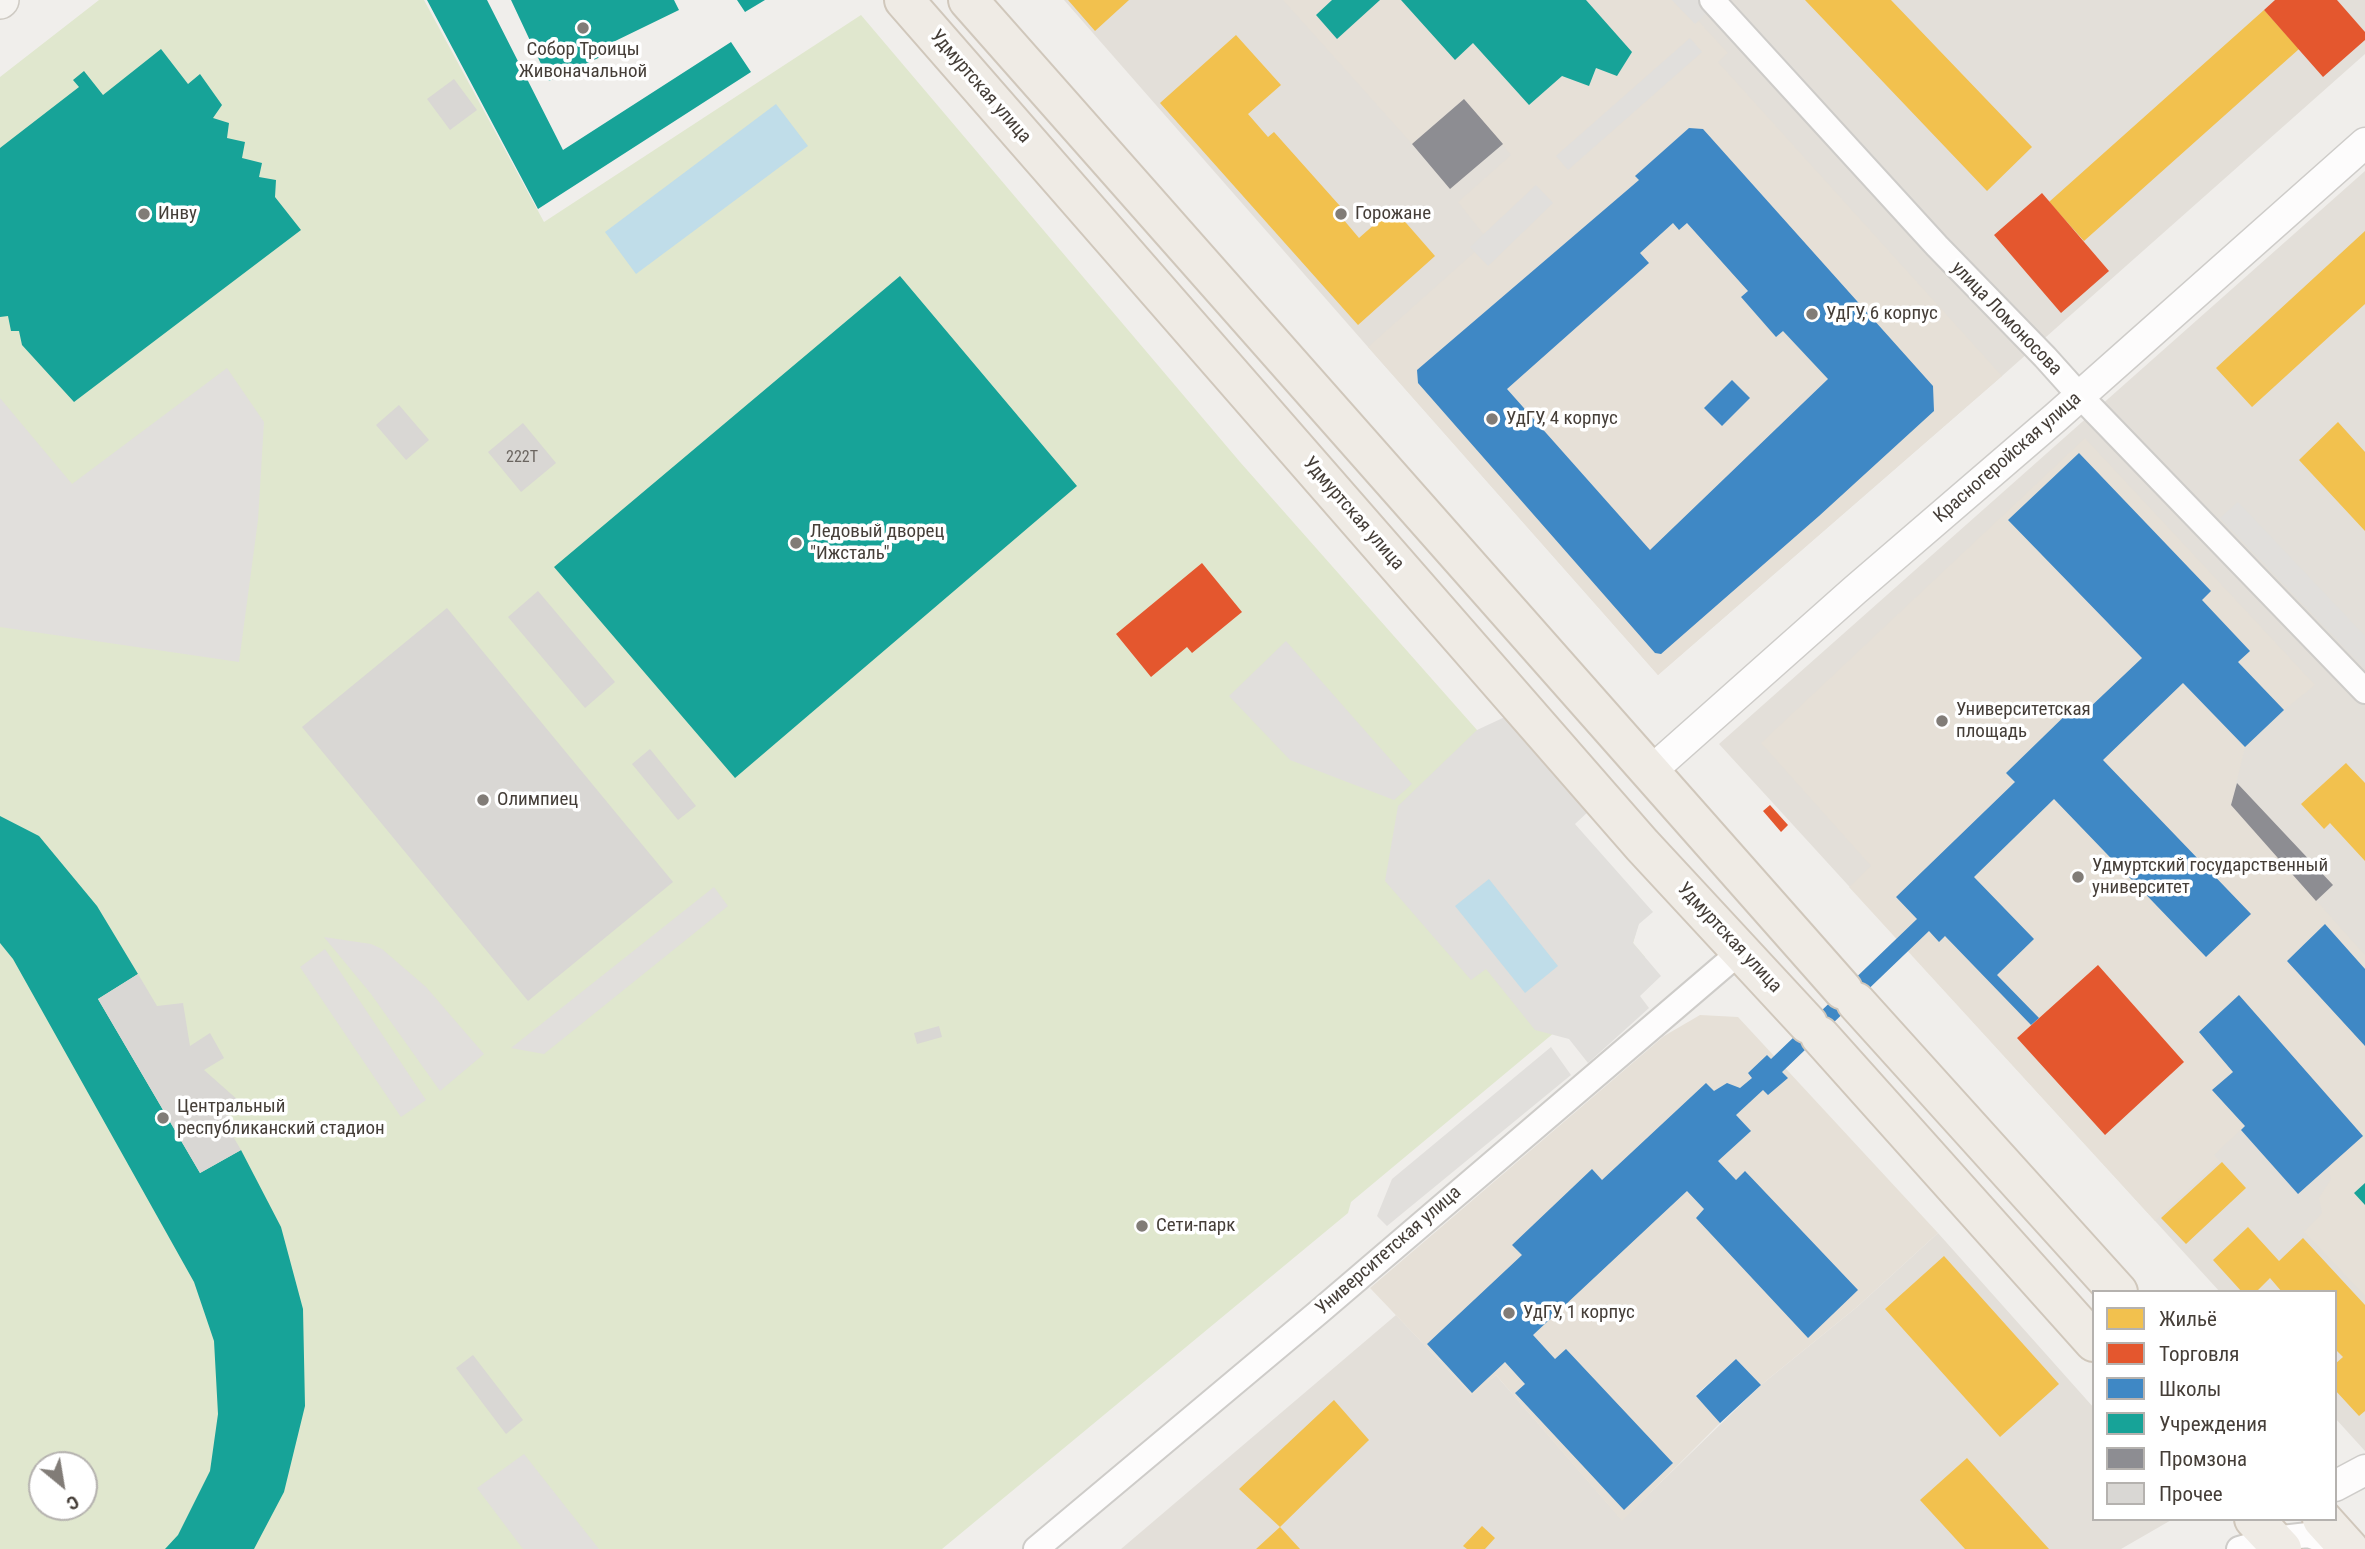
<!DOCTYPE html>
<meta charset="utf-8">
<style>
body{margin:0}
#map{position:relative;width:2365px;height:1549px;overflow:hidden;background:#f0eeeb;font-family:"Roboto Condensed",sans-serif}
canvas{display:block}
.legend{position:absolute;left:2092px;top:1290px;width:245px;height:231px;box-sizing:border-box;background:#fff;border:2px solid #b5b2af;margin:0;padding:9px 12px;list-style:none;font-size:21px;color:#453e38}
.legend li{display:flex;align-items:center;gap:14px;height:35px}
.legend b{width:35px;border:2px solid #b5b2af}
.north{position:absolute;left:28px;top:1451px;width:70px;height:70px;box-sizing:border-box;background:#fff;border:2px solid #b5b2af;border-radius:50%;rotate:150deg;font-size:19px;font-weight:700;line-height:28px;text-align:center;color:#453e38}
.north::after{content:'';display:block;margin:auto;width:24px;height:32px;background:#817c77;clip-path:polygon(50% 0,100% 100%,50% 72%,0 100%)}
</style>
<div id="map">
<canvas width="2365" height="1549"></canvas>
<ul class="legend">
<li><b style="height:19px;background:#f2c14e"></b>Жильё</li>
<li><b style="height:19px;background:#e4572e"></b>Торговля</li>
<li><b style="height:19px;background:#3f88c5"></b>Школы</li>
<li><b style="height:19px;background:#17a398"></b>Учреждения</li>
<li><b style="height:19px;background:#8d8d92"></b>Промзона</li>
<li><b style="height:19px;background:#d9d7d4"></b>Прочее</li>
</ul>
<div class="north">С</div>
</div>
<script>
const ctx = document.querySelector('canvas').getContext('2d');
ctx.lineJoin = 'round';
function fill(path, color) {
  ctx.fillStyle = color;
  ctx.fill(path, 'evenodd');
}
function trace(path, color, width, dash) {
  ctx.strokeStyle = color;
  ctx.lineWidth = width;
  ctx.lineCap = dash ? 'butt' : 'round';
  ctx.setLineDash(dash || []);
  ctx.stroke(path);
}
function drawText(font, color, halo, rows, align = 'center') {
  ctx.font = font + ' "Roboto Condensed",sans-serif';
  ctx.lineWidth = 7;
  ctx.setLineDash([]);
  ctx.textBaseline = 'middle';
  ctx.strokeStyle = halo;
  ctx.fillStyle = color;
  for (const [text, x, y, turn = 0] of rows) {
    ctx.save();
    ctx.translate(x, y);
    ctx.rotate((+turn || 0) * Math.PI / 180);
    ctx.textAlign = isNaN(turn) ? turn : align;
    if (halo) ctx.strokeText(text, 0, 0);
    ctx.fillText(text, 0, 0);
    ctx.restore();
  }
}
const residential = new Path2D(`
 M 1064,0 L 2365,0 L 2365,54 L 2002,376 L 1658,675 L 1368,347 Z
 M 2365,171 L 2365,1451 L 2335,1418 L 2335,1292 L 2220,1292 L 1719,744 Z
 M 1938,1233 L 2094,1408 L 2094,1519 L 2173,1519 L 2121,1549 L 1121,1549 L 1396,1315 L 1472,1395 L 1496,1375 L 1622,1520 L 1761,1385 L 1857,1307 Z`);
const education = new Path2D(`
 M 1283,0 L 1679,0 L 1728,53 L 1718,62 L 2002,376 L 1658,675 L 1368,347 L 1488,240 L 1458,202 L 1511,155 L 1464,99 L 1412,144 Z
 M 2085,438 L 2315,685 L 2284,710 L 2245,747 L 2231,805 L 2365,955 L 2365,1296 L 2304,1232 L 2322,1213 L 2319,1198 L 2331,1179 L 2328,1167 L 2362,1136 L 2331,1099 L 2245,1126 L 2214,1155 L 2220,1161 L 2155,1221 L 1849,887 L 1871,866 L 1761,743 Z
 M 1700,1015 L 1738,1017 L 1938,1233 L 1857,1307 L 1761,1385 L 1736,1359 L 1696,1395 L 1720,1423 L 1622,1521 L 1496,1375 L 1473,1396 L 1370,1288 L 1664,1036 Z`);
const green = new Path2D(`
 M 99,0 L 424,0 L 544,222 L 861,15 L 1240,462 L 1477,730 L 1642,911 L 1633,943 L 1645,957 L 1351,1202 L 1348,1213 L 942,1549 L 0,1549 L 0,77 ZM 42,1465 L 84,1465 L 84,1507 L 42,1507 Z`);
const parking = new Path2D(`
 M 1672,0 L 1698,0 L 1709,11 L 1695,24 Z
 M 1690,38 L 1702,52 L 1568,170 L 1556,156 Z
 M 1536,185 L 1553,203 L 1488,266 L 1470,247 Z
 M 227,368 L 264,422 L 258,520 L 239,662 L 0,627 L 0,398 L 72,484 Z
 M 2238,502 L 2365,636 L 2365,669 L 2220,518 Z
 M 1286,641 L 1412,784 L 1394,800 L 1290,760 L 1229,696 Z
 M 1507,716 L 1589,811 L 1575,824 L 1653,912 L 1639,924 L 1633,943 L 1661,976 L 1640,996 L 1649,1008 L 1588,1063 L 1569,1039 L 1535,1030 L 1486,969 L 1471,980 L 1385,881 L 1398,806 L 1477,730 Z
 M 714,887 L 728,906 L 544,1054 L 511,1048 Z
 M 324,937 L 371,944 L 382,949 L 426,987 L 484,1054 L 440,1091 L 371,994 Z
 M 325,949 L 426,1100 L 401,1117 L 300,967 Z
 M 1551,1047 L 1571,1075 L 1387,1226 L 1377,1216 L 1392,1179 Z
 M 524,1454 L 599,1549 L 523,1549 L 477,1488 Z`);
const water = new Path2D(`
 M 776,104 L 808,146 L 636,274 L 605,232 Z
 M 1489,879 L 1558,966 L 1525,993 L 1455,906 Z`);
const homes = new Path2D(`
 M 1068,0 L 1129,0 L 1095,31 Z
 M 1805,0 L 1891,0 L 2032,147 L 1987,191 Z
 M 2264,10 L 2299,49 L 2084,241 L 2049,202 Z
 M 1236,35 L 1281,85 L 1248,114 L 1268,137 L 1274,132 L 1348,215 L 1343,219 L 1359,238 L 1393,208 L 1435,256 L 1358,325 L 1160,103 Z
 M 2365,231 L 2365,304 L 2252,407 L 2216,368 Z
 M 2338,422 L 2365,452 L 2365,531 L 2299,460 Z
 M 2346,763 L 2365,783 L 2365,861 L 2330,823 L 2324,829 L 2301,804 Z
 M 2222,1162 L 2246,1188 L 2186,1244 L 2161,1218 Z
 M 2248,1227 L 2279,1261 L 2303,1238 L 2365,1305 L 2365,1411 L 2359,1416 L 2335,1390 L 2335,1364 L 2343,1357 L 2335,1349 L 2335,1292 L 2282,1292 L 2270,1278 L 2256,1292 L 2242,1292 L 2213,1260 Z
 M 1944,1256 L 2059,1384 L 2000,1437 L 1885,1309 Z
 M 1334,1400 L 1369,1440 L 1280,1527 L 1300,1549 L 1256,1549 L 1280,1527 L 1239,1489 Z
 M 1967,1458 L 2049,1549 L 1965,1549 L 1920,1500 Z
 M 1482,1526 L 1495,1538 L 1485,1549 L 1467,1549 L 1463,1546 Z`);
const shops = new Path2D(`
 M 2275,0 L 2337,0 L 2365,32 L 2365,40 L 2323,77 L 2264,10 Z
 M 2042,193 L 2109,271 L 2061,313 L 1994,235 Z
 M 1202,563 L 1242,612 L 1192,653 L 1187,647 L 1151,677 L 1116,634 Z
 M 1770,805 L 1788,825 L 1781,832 L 1763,811 Z
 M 2098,965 L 2184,1062 L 2105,1135 L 2017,1038 Z`);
const schools = new Path2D(`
 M 1689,128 L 1703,129 L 1933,386 L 1934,411 L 1819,516 L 1661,654 L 1655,653 L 1418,383 L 1417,370 L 1639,180 L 1635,176 ZM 1673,223 L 1679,230 L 1687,223 L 1748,291 L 1741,297 L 1776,337 L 1783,331 L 1828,379 L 1650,550 L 1507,389 L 1649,263 L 1640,253 Z
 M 1732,380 L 1750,398 L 1722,426 L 1704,408 Z
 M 2079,453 L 2211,591 L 2202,600 L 2250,651 L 2238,662 L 2284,710 L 2245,747 L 2183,683 L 2103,760 L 2251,914 L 2206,957 L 2054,799 L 1974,877 L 2034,939 L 1997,975 L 2039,1018 L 2031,1025 L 1945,936 L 1939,942 L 1929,931 L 1782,1072 L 1788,1078 L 1768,1095 L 1763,1090 L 1736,1115 L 1751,1131 L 1718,1161 L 1736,1180 L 1745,1171 L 1858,1290 L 1808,1338 L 1696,1218 L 1704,1209 L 1687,1191 L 1533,1335 L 1555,1359 L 1566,1349 L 1673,1463 L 1624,1510 L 1515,1393 L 1525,1384 L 1505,1362 L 1472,1393 L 1427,1344 L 1522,1255 L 1512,1245 L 1592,1169 L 1602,1180 L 1706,1083 L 1714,1091 L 1727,1083 L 1740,1088 L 1752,1078 L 1748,1073 L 1767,1055 L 1771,1059 L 1843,990 L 1917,919 L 1896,897 L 2015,782 L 2006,773 L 2078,703 L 2086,711 L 2142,658 L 2008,520 Z
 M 2325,924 L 2365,969 L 2365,1046 L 2287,961 Z
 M 2239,995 L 2363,1136 L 2298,1194 L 2241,1130 L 2245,1126 L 2212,1090 L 2233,1072 L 2199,1032 Z
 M 1736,1359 L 1761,1385 L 1720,1423 L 1696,1396 Z`);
const public = new Path2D(`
 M 427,0 L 487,0 L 563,150 L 731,42 L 751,72 L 538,209 Z
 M 511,0 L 674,0 L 679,10 L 607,45 L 611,52 L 549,81 Z
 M 737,0 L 765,0 L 745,12 Z
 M 1332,0 L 1380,0 L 1337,39 L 1316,15 Z
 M 1401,0 L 1586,0 L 1632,52 L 1617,76 L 1596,68 L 1589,86 L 1562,76 L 1529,105 L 1473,43 L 1455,60 Z
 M 161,49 L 188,84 L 200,74 L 222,105 L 213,118 L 229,123 L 227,138 L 245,142 L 242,158 L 262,163 L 259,177 L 276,180 L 275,197 L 301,230 L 74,402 L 22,345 L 19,331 L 11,331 L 8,316 L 0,317 L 0,148 L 79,87 L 73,80 L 84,71 L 103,95 Z
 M 900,276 L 1077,486 L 735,778 L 554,567 Z
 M 0,816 L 39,836 L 97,906 L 138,974 L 98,999 L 200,1173 L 241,1150 L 281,1227 L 303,1309 L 305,1406 L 284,1492 L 254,1549 L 165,1549 L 178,1535 L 210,1471 L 218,1414 L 214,1341 L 194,1282 L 13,959 L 0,943 Z
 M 2365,1183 L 2365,1205 L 2354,1193 Z`);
const industry = new Path2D(`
 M 1464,99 L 1503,144 L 1450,189 L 1412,144 Z
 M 2237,783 L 2333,885 L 2316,901 L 2231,805 Z`);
const building = new Path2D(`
 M 454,79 L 477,110 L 450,130 L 427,99 Z
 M 399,405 L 429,440 L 406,460 L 376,425 Z
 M 523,423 L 556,463 L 521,492 L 488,452 Z
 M 538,591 L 615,682 L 585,708 L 508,617 Z
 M 447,608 L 673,882 L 528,1001 L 302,727 Z
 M 650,749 L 696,806 L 678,820 L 632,764 Z
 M 138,974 L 157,1006 L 183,1003 L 190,1046 L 210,1033 L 224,1058 L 204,1070 L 239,1101 L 224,1121 L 241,1150 L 200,1173 L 98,999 Z
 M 939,1026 L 942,1037 L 917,1044 L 914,1033 Z
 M 473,1355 L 523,1420 L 506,1434 L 456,1368 Z`);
const minor = new Path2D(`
 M 1712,0 L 1937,246 L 2045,357 L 2080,396 L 2365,691
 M 1036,1549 L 1320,1311 L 1741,951
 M 2239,1549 L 2273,1539 L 2308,1535 L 2343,1547`);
const tertiary = new Path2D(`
 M 1650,772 L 1855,590 L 2055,418 L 2365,143
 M 2335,1486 L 2365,1470`);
const secondary = new Path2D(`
 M 0,1 L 1,0`);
const primary = new Path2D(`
 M 904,0 L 1642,845 L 1808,1024
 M 968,0 L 1843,990
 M 1856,1002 L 2118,1292
 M 1820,1036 L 2094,1342
 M 2254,1519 L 2282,1549
 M 2322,1519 L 2349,1549`);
const markers = [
 [583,28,7,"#817c77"],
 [144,214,7,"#817c77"],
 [1341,214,7,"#817c77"],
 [1812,314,7,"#817c77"],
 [1492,419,7,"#817c77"],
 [796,543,7,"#817c77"],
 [1942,721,7,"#817c77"],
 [483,800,7,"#817c77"],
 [2078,877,7,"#817c77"],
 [163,1118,7,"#817c77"],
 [1142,1226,7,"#817c77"],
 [1509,1313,7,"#817c77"]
];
const numberNames = [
 ["222Т",522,458]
];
const poiNames = [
 ["Собор Троицы",583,50,"center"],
 ["Живоначальной",583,72,"center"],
 ["Инву",158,214],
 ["Горожане",1355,214],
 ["УдГУ, 6 корпус",1826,314],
 ["УдГУ, 4 корпус",1506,419],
 ["Ледовый дворец",810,532],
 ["\"Ижсталь\"",810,554],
 ["Университетская",1956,710],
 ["площадь",1956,732],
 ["Олимпиец",497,800],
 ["Удмуртский государственный",2092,866],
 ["университет",2092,888],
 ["Центральный",177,1107],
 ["республиканский стадион",177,1129],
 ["Сети-парк",1156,1226],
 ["УдГУ, 1 корпус",1523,1313]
];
const streetNames = [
 ["Удмуртская улица",980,87,49],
 ["улица Ломоносова",2006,319,46],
 ["Красногеройская улица",2008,458,-41],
 ["Удмуртская улица",1353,514,49],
 ["Удмуртская улица",1729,938,47],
 ["Университетская улица",1389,1251,-41]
];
fill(residential, '#e3dfd9');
fill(education, '#e6e0d7');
fill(green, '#e0e7ce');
fill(parking, '#e1dfdc');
fill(water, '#c0dde9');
fill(homes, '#f2c14e');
fill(shops, '#e4572e');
fill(schools, '#3f88c5');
fill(public, '#17a398');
fill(industry, '#8d8d92');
fill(building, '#d9d7d4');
trace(minor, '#ceccc9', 28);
trace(tertiary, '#ceccc9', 33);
trace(secondary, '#cecac3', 38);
trace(primary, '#d0c7bb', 42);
trace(minor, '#fdfcfc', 24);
trace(tertiary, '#fdfcfc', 30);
trace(secondary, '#f5f3f0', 35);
trace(primary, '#efebe5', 38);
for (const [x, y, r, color] of markers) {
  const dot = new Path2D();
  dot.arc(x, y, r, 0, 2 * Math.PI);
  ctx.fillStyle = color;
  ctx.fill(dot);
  trace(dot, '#fff', 2.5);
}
drawText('16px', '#6b6560', null, numberNames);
drawText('19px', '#453e38', '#fff', poiNames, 'left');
drawText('19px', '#453e38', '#fff', streetNames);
</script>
